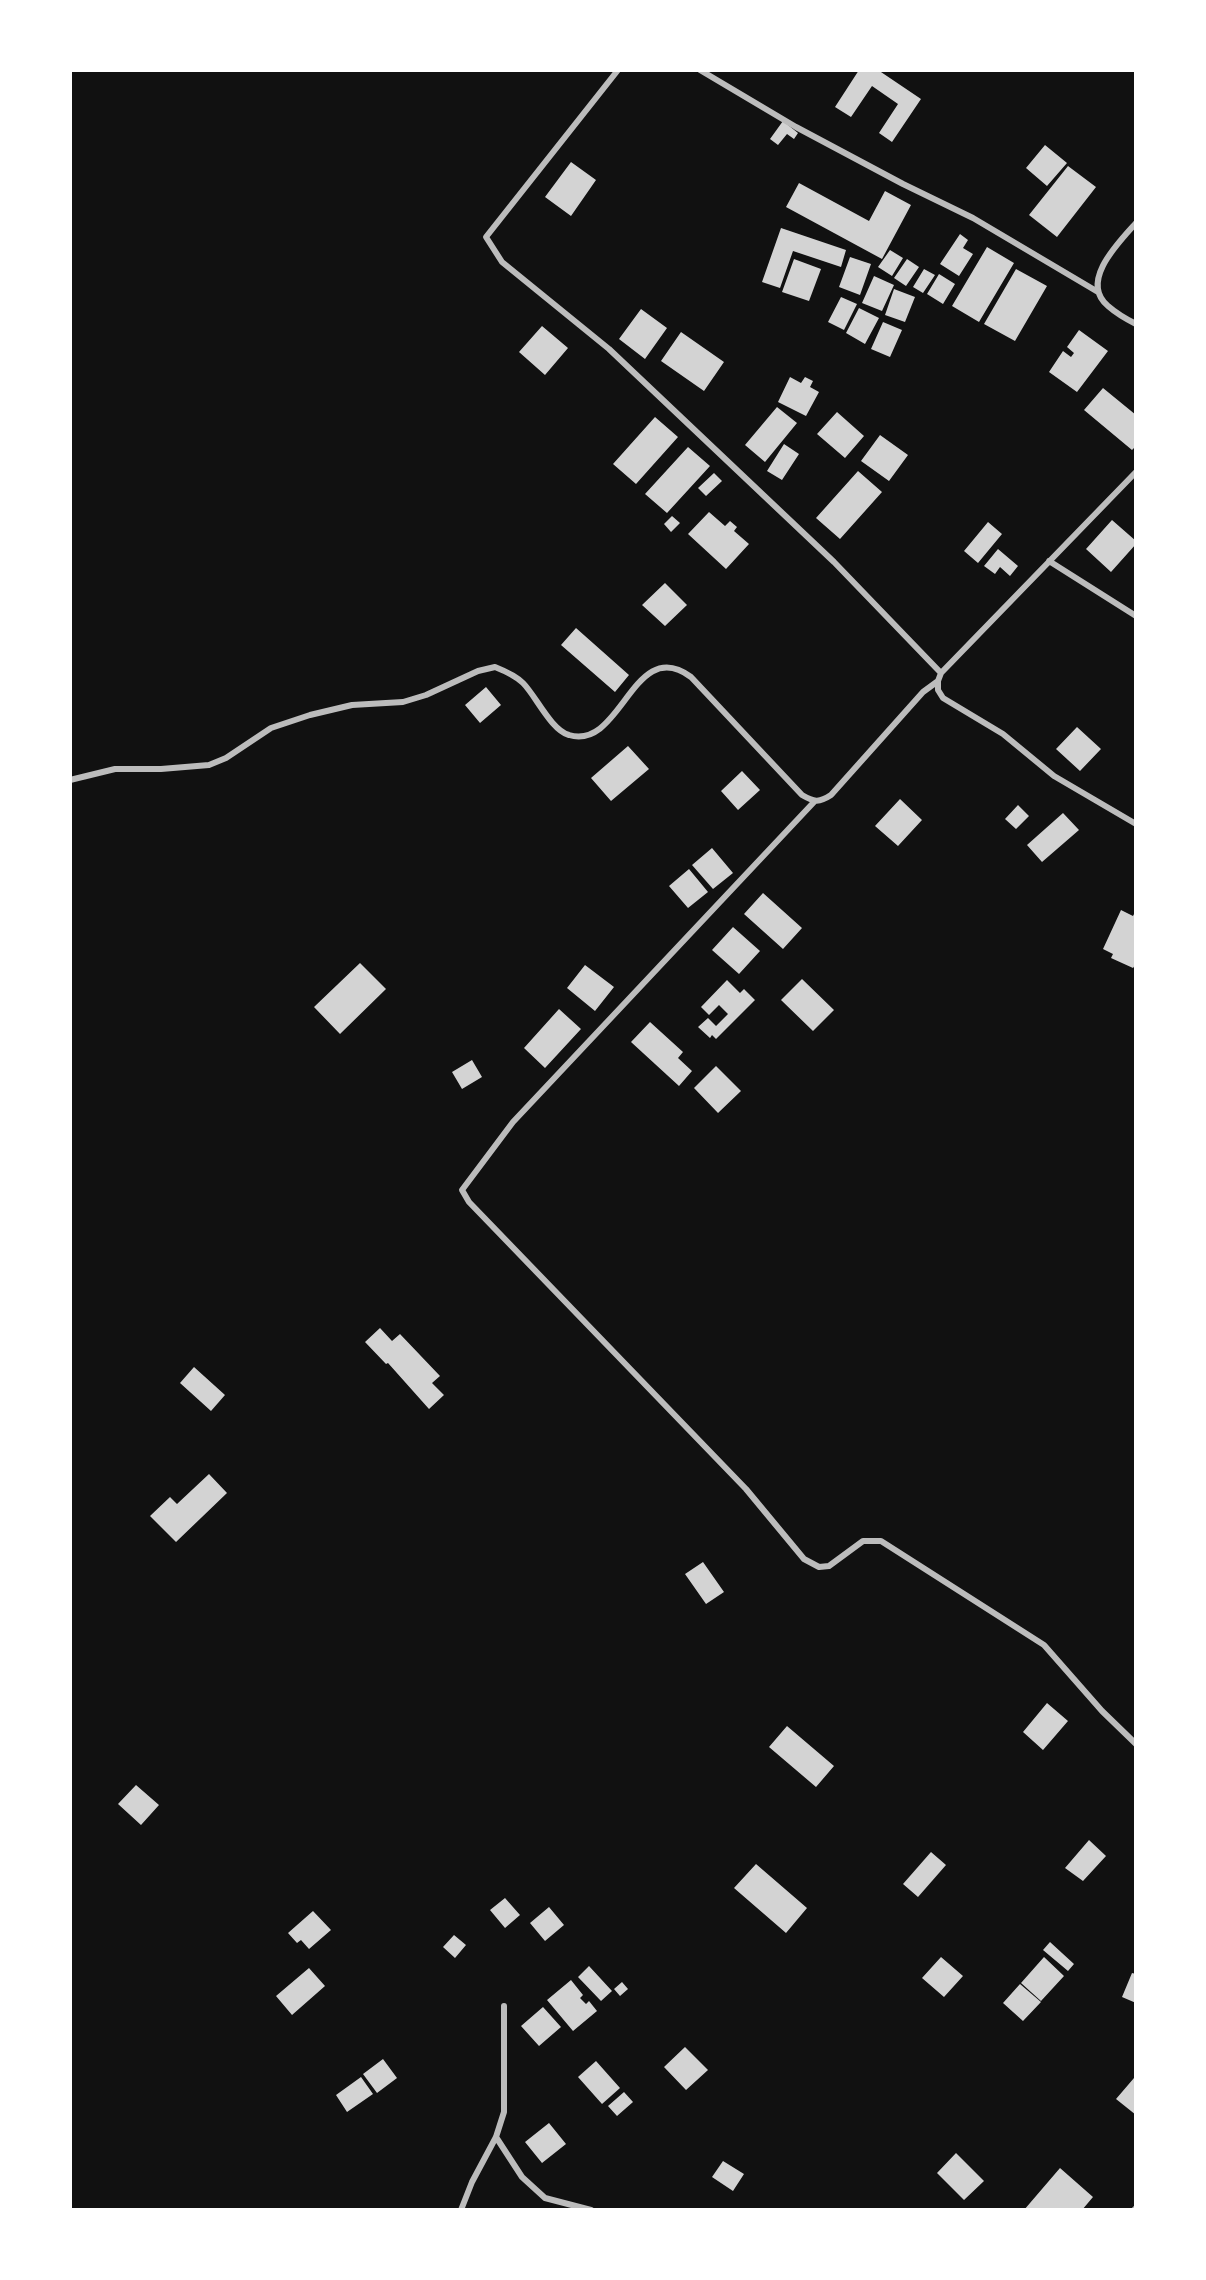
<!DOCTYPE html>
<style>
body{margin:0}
#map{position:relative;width:1206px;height:2280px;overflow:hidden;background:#111;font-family:"Fira Sans",sans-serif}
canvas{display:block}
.frame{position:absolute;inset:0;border:72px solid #fff;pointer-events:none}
</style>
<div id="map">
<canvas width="1206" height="2280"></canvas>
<div class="frame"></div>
</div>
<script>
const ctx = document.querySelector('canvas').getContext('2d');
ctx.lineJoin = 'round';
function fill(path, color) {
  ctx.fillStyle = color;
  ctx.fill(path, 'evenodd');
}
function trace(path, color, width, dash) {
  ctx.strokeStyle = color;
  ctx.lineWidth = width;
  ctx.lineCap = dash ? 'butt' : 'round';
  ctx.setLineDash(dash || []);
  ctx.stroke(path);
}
const building = new Path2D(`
 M 859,70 L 878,70 L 921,99 L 892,142 L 879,133 L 898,104 L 872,86 L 851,117 L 835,107 Z
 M 783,121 L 798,133 L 794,139 L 787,134 L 778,145 L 770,139 Z
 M 1045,145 L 1067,163 L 1047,186 L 1026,168 Z
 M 571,162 L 596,180 L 571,216 L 545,197 Z
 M 1068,166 L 1096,187 L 1057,237 L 1029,215 Z
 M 799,183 L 869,221 L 885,191 L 911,205 L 882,259 L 786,207 Z
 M 781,228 L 846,250 L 841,267 L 793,251 L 780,288 L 762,282 Z
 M 960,234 L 968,240 L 963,248 L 973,254 L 959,276 L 940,264 Z
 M 987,247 L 1014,263 L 979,322 L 952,306 Z
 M 890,250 L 903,258 L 892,276 L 878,267 Z
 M 850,257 L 871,264 L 860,295 L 839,287 Z
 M 794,259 L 821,269 L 809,301 L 782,292 Z
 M 907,259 L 919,267 L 906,286 L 894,278 Z
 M 924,269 L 935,275 L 923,293 L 913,287 Z
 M 1016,269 L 1047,286 L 1015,341 L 984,324 Z
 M 939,274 L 955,284 L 943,304 L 927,294 Z
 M 874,276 L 894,285 L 882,311 L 862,303 Z
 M 894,289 L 915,297 L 905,322 L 885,315 Z
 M 841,297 L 857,304 L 844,330 L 828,322 Z
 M 859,308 L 879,318 L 865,344 L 846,333 Z
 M 641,309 L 667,328 L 645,359 L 619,339 Z
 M 883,322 L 902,330 L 890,357 L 871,349 Z
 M 542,326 L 568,348 L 545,375 L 519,352 Z
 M 1079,330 L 1108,351 L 1077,392 L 1049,372 L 1063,351 L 1071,357 L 1074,353 L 1067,347 Z
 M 681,332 L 724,362 L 704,391 L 661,361 Z
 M 790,377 L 801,383 L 805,377 L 813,381 L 810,387 L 819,392 L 806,416 L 778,402 Z
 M 1103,388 L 1136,415 L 1136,446 L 1132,450 L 1084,410 Z
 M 777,407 L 797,423 L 765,462 L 745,445 Z
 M 837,412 L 864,436 L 845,458 L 817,434 Z
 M 655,417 L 678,437 L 636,484 L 613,464 Z
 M 880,435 L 908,455 L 889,481 L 861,461 Z
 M 784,444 L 799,454 L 782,480 L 767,471 Z
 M 688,447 L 710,466 L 667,513 L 645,494 Z
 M 858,471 L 882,492 L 840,539 L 816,518 Z
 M 714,473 L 722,481 L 706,496 L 698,488 Z
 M 709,512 L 725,526 L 730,521 L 737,527 L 734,531 L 749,544 L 726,569 L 688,534 Z
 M 672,516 L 680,523 L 671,532 L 664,524 Z
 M 1112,520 L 1136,541 L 1136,544 L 1111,572 L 1086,549 Z
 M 988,522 L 1002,534 L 978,563 L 964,551 Z
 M 998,549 L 1018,566 L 1010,576 L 1000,567 L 995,574 L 984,566 Z
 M 665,583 L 687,605 L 665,626 L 642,605 Z
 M 576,628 L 629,675 L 615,692 L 561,645 Z
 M 486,687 L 501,705 L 480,723 L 465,705 Z
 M 1077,727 L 1101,749 L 1080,771 L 1056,749 Z
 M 628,746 L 649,769 L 611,801 L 591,778 Z
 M 742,771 L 760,790 L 738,810 L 721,791 Z
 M 900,799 L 922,820 L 898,846 L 875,826 Z
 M 1018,805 L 1029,816 L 1016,829 L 1005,819 Z
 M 1063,813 L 1079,830 L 1042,862 L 1027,845 Z
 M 712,848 L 733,873 L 713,889 L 692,865 Z
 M 689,869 L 708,892 L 688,908 L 669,886 Z
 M 763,893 L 802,928 L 783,949 L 744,914 Z
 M 1121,910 L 1133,916 L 1136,910 L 1136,964 L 1133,968 L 1111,958 L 1113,954 L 1103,949 Z
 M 733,927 L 760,951 L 739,974 L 712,950 Z
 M 360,963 L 386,989 L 340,1034 L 314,1007 Z
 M 585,965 L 614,987 L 595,1011 L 567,988 Z
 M 802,979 L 834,1010 L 813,1031 L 781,1000 Z
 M 727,980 L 740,993 L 744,989 L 755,1000 L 716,1039 L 712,1035 L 710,1038 L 698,1027 L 708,1018 L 716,1026 L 728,1014 L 719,1005 L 709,1015 L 701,1007 Z
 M 559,1009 L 581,1029 L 545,1068 L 524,1048 Z
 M 650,1022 L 683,1052 L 678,1058 L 692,1071 L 679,1086 L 631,1042 Z
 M 472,1060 L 482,1077 L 462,1089 L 452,1072 Z
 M 716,1066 L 741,1091 L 718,1113 L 694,1088 Z
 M 380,1328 L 392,1341 L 400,1334 L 440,1376 L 432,1383 L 444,1395 L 429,1409 L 388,1363 L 386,1364 L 365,1342 Z
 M 194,1367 L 225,1395 L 211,1411 L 180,1383 Z
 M 209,1474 L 227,1493 L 176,1542 L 150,1516 L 170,1497 L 177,1504 Z
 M 703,1562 L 724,1592 L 706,1604 L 685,1574 Z
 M 1047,1703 L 1068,1721 L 1043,1750 L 1023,1732 Z
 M 787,1726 L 834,1766 L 816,1787 L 769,1747 Z
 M 136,1785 L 159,1805 L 141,1825 L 118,1804 Z
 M 1089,1840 L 1106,1856 L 1083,1881 L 1065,1868 Z
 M 931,1852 L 946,1865 L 918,1897 L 903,1884 Z
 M 756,1864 L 807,1908 L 786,1933 L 734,1888 Z
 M 505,1898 L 520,1915 L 505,1928 L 490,1910 Z
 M 549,1907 L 564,1925 L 545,1941 L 530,1923 Z
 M 313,1911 L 331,1930 L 309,1949 L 301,1940 L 297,1943 L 288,1933 Z
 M 454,1935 L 466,1945 L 455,1958 L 443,1947 Z
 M 1050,1942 L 1074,1964 L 1068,1971 L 1043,1950 Z
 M 941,1957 L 963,1976 L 944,1997 L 922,1978 Z
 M 1044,1957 L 1064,1976 L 1041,2001 L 1021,1983 Z
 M 589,1966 L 612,1991 L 601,2001 L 578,1977 Z
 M 309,1968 L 325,1986 L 292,2015 L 276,1996 Z
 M 1132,1973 L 1136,1974 L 1136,2003 L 1122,1997 Z
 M 571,1980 L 583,1995 L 580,1998 L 586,2004 L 589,2001 L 597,2011 L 573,2031 L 547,2000 Z
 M 622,1982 L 628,1989 L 620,1996 L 614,1989 Z
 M 1020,1984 L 1041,2002 L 1023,2021 L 1003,2003 Z
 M 543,2007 L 561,2027 L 539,2046 L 521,2026 Z
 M 685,2047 L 708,2070 L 686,2090 L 664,2067 Z
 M 383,2059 L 397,2078 L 377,2093 L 363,2074 Z
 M 596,2061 L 620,2088 L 602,2104 L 578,2077 Z
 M 361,2077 L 373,2094 L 347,2112 L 336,2095 Z
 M 1134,2078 L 1136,2080 L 1136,2115 L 1116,2099 Z
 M 624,2092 L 633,2102 L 617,2116 L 608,2106 Z
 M 549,2123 L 566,2144 L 542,2163 L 525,2142 Z
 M 956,2153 L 984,2181 L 964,2200 L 937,2173 Z
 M 723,2161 L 744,2174 L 733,2191 L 712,2177 Z
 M 1060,2168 L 1093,2197 L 1082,2210 L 1024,2210 Z`);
const minor = new Path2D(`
 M 618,70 L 486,237 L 502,262 L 609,349 L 834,562 L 941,673
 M 700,70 L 796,127 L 903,184 L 973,218 L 1098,292
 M 1136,223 C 1118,243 1079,282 1108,306 C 1116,313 1126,319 1136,324
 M 1049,561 L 1136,616
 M 938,681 L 938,690 L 943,698 L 1003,734 L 1054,776 L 1136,824
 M 70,780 L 115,769 L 161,769 L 209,765 L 226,758 L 271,728 L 310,715 L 352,705 L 403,702 L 426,695 L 478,671 L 495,667 C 505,671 516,676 523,683 C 536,696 551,730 569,735 C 622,751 633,634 691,677 L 802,795 C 814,802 819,803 831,795 L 923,692 L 938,681 L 941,673 L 1136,472
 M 814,802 L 513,1122 L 462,1190 L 469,1202 L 746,1489 L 804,1559 L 819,1567 L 829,1566 L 863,1541 L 881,1541 L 1044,1645 L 1102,1711 L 1136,1744
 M 496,2137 L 522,2177 L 545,2198 L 591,2210
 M 461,2210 L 472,2182 L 496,2137 L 504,2112 L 504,2006
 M 1134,2210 L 1136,2208`);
fill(building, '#d3d3d3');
trace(minor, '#bcbcbc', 6);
</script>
